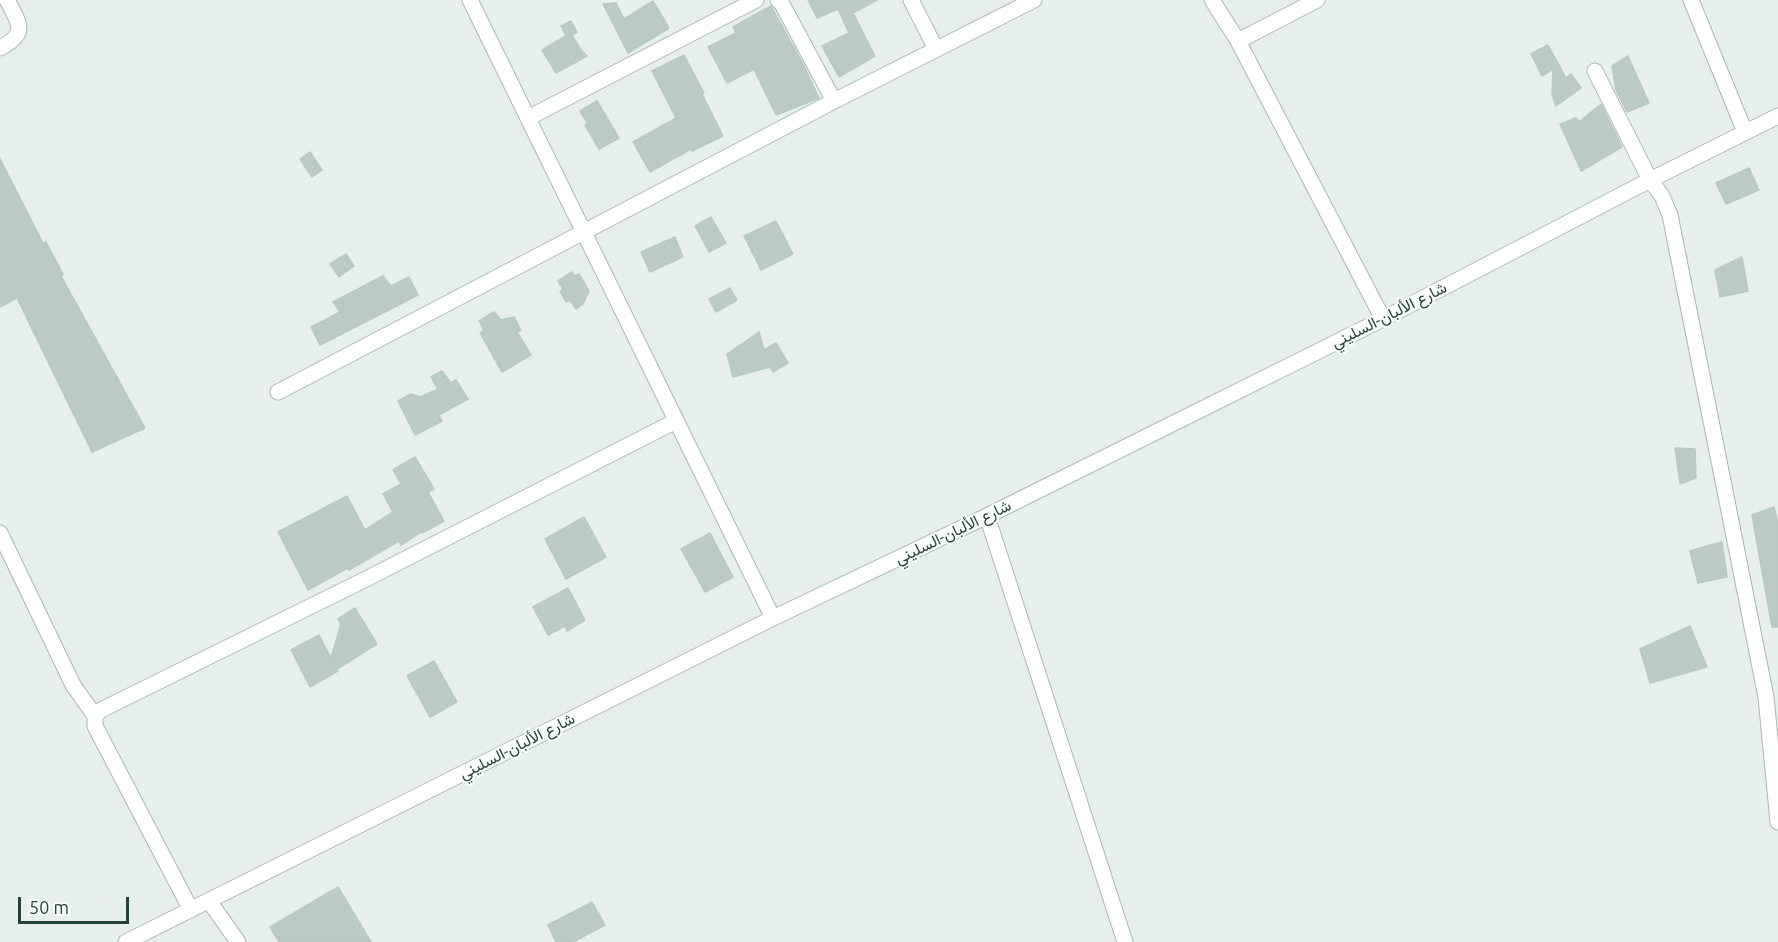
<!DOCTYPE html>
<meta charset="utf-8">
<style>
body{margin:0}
#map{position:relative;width:1778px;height:942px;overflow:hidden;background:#e6efeb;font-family:Ubuntu,sans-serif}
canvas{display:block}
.scale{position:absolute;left:18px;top:897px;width:111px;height:27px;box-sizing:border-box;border:3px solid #24423a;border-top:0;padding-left:8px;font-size:18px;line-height:21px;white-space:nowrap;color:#24423a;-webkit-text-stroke:4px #f7fbf9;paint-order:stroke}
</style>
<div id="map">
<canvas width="1778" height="942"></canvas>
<div class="scale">50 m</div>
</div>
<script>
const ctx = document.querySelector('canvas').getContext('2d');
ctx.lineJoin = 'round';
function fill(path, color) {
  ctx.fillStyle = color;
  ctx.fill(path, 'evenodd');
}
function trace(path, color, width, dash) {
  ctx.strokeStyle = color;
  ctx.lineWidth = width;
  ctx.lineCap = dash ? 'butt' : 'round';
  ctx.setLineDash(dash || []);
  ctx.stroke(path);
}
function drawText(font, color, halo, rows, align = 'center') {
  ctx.font = font + ' Ubuntu,Vazirmatn,sans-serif';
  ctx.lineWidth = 4.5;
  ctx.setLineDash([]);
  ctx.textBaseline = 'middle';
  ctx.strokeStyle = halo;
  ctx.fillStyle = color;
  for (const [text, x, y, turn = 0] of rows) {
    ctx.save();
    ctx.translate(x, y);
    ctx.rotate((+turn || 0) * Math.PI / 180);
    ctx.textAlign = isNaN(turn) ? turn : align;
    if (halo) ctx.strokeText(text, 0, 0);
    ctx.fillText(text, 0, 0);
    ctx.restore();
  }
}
const building = new Path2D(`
 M 808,0 L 877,0 L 853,13 L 875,56 L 839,77 L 822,46 L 849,33 L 838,9 L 817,18 Z
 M 653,1 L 669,28 L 628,53 L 603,4 L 616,3 L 624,19 Z
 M 771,6 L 803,64 L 819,98 L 776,115 L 754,69 L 727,83 L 708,47 L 736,33 L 733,27 Z
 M 571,21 L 577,32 L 572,35 L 581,50 L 587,56 L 556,73 L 542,50 L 566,36 L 561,26 Z
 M 1548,45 L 1566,78 L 1571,74 L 1581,88 L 1556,106 L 1552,95 L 1553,69 L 1542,76 L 1531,54 Z
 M 684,55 L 704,93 L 702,94 L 723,136 L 692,151 L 691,149 L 650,172 L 633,142 L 676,118 L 652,71 Z
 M 1628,56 L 1649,103 L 1627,112 L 1616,90 L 1612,66 Z
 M 597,101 L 619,138 L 599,149 L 585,125 L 588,124 L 580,111 Z
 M 1601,104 L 1622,147 L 1581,171 L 1560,124 L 1576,118 L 1579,122 Z
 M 310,152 L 322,170 L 312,177 L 300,159 Z
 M 0,159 L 43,243 L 46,242 L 63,274 L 61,276 L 145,428 L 92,452 L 17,298 L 0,307 Z
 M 1749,168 L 1759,190 L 1726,204 L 1716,183 Z
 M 711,217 L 726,243 L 709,252 L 695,226 Z
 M 776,221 L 793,254 L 761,270 L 744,236 Z
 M 675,237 L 683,257 L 650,272 L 641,252 Z
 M 346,254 L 354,266 L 339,277 L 330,264 Z
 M 1742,257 L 1748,291 L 1720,297 L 1715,270 Z
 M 572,272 L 574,276 L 579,274 L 589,291 L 583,304 L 576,309 L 570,300 L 566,302 L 560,291 L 563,289 L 558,281 Z
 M 383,276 L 391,286 L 409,277 L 418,295 L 320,345 L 311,327 L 340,312 L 333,302 Z
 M 730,288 L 737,300 L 716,312 L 709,299 Z
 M 494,312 L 501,320 L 514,317 L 521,330 L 517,332 L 531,355 L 502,372 L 480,333 L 484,330 L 479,321 Z
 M 759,332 L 764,350 L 776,343 L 788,363 L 773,372 L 770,367 L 733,377 L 727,354 Z
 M 442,371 L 451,383 L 456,380 L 468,399 L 439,415 L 442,421 L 415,435 L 398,401 L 411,394 L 421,397 L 438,389 L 431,377 Z
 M 1675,448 L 1695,449 L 1696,478 L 1680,484 Z
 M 415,457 L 434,489 L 428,492 L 444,521 L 422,533 L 421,532 L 401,545 L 399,541 L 349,570 L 348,568 L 308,590 L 278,532 L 347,496 L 365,530 L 393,512 L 383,494 L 401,484 L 393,470 Z
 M 1774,507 L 1778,524 L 1778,627 L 1772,627 L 1752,515 Z
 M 584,517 L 606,557 L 566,579 L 545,539 Z
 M 710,533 L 733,577 L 705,592 L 681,549 Z
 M 1722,542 L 1727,577 L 1698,583 L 1690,551 Z
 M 568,588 L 585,620 L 567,631 L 565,626 L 548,635 L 533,607 Z
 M 355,608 L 377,644 L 337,669 L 338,671 L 310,687 L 291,650 L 319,635 L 331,658 L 341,624 L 338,619 Z
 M 1690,626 L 1707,667 L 1650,683 L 1640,649 Z
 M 434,661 L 457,702 L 430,717 L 407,676 Z
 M 338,887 L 371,942 L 279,942 L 270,927 Z
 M 592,902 L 605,925 L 573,942 L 556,942 L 548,925 Z`);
const minor = new Path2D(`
 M 470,0 L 773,618
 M 778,0 L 782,4 L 834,101
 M 911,0 L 936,49
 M 1212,0 L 1238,41 L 1383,319
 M 1691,0 L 1745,132
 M 1238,41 L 1317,0
 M 0,48 C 28,34 20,24 7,0
 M 1595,71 L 1650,180 L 1662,196 L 1670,215 L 1766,697 L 1778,822
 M 528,118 L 756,0
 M 278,392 L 834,101 L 1034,0
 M 987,516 L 1125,942
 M 0,533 L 73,685 L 95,716
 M 209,901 L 238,942
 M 191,910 L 95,726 L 95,716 L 101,710 L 366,579 L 676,421
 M 126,942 L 773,618 L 987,516 L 1383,319 L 1650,180 L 1778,116`);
const streetNames = [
 ["شارع الألبان-السليني",1389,315,-27],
 ["شارع الألبان-السليني",953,532,-26],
 ["شارع الألبان-السليني",517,746,-27]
];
fill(building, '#bbcac4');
trace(building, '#b8c9c2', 1.5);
trace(minor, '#a8b8b2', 17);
trace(minor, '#fff', 15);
drawText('16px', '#24423a', '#f7fbf9', streetNames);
</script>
